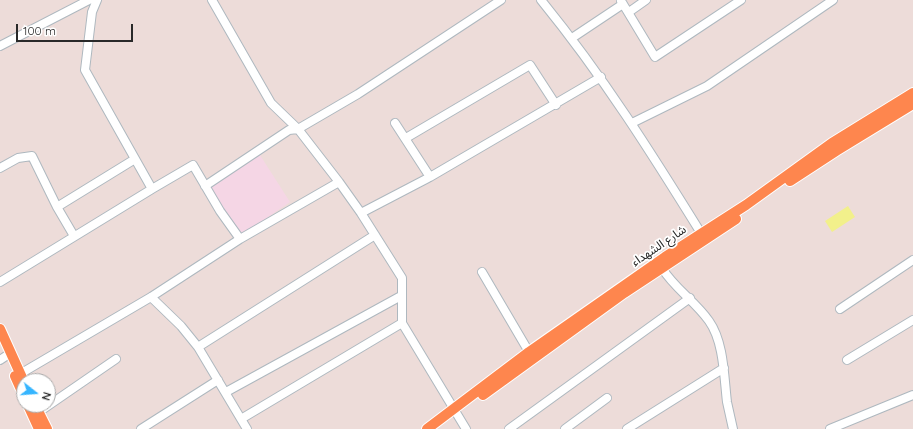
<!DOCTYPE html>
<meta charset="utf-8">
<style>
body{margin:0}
#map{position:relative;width:913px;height:429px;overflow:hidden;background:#eddcd9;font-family:Quicksand,sans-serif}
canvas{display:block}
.north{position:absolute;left:16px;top:373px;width:40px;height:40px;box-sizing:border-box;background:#fff;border:1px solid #a9a9a9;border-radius:50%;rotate:107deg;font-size:11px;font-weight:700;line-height:16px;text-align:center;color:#292929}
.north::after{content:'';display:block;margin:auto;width:14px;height:18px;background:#35b5ff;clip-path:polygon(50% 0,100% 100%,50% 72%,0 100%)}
.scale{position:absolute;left:16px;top:24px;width:117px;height:18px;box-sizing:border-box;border:2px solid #292929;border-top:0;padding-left:5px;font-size:12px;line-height:14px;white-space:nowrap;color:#292929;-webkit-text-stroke:3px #fff;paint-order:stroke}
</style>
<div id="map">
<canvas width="913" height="429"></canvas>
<div class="north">N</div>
<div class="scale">100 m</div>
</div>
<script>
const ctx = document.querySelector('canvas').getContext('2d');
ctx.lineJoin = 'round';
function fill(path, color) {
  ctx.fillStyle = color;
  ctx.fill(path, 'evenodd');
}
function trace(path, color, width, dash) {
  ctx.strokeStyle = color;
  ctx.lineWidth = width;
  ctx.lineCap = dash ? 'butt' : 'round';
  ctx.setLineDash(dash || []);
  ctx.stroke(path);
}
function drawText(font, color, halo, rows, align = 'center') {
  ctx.font = font + ' Quicksand,"Noto Sans Arabic",sans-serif';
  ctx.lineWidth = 3.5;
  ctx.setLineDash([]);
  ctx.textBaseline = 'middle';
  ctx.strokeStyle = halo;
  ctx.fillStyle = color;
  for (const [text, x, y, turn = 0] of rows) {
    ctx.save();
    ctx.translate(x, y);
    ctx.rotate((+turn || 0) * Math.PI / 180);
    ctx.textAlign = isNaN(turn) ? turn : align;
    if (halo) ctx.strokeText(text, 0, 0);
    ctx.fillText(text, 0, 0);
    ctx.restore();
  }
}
const medical = new Path2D(`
 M 258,152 L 290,202 L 242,235 L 208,186 Z`);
const pitch = new Path2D(`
 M 848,206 L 855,217 L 832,232 L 825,221 Z`);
const minor = new Path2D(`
 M 212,0 L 271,103 L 298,129 L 339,182 L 361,213 L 402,278 L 402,323 L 466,429
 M 541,0 C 603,76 652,154 704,238
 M 623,4 L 655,57 L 741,0
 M 629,12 L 646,0
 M 572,38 L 623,4 L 621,1
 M 0,46 L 89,0
 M 395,123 L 430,177
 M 632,123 L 707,86 L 833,0
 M 406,138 L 530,65 L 556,105
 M 0,168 L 18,158 L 32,156 L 57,207 L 74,236
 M 205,186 L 289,130 L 298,129 L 358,94 L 501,0
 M 152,189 L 193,165 L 220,211 L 240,239
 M 57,207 L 135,159
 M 361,213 L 430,177 L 601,77
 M 662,268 C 674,288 695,301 709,321 C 724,342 724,377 727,402 C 729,411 731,420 733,429
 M 482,272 L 529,352
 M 0,282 L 152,189 L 85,70 L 92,12 L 97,0
 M 151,297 L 181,326 L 198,347 L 247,429
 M 840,309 L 913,260
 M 198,347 L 375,235
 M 0,360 L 6,356
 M 847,360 L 913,320
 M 20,374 L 151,297 L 240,239 L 339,182
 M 226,392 L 401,296
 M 39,412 L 116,359
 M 241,419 L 402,323
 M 141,429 L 218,380
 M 509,429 L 690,298
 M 565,429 L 607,398
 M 627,429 L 724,368
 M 830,429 L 913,395`);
const major = new Path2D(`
 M 790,181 L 836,151 L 913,104
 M 0,329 L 24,382
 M 15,376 L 24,396
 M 483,395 L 624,293 L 736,219
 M 28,405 L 39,429
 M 35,405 L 47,429
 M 427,429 L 529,352 L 665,257 L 746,205 L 832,143 L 913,93`);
const streetNames = [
 ["شارع الشهداء",659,246,-34]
];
fill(medical, '#f5d6e5');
fill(pitch, '#f2f08b');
trace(minor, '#aeb8bf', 10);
trace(major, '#fff', 12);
trace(minor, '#fff', 8);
trace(major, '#fe864e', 10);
drawText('12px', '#292929', '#fff', streetNames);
</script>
